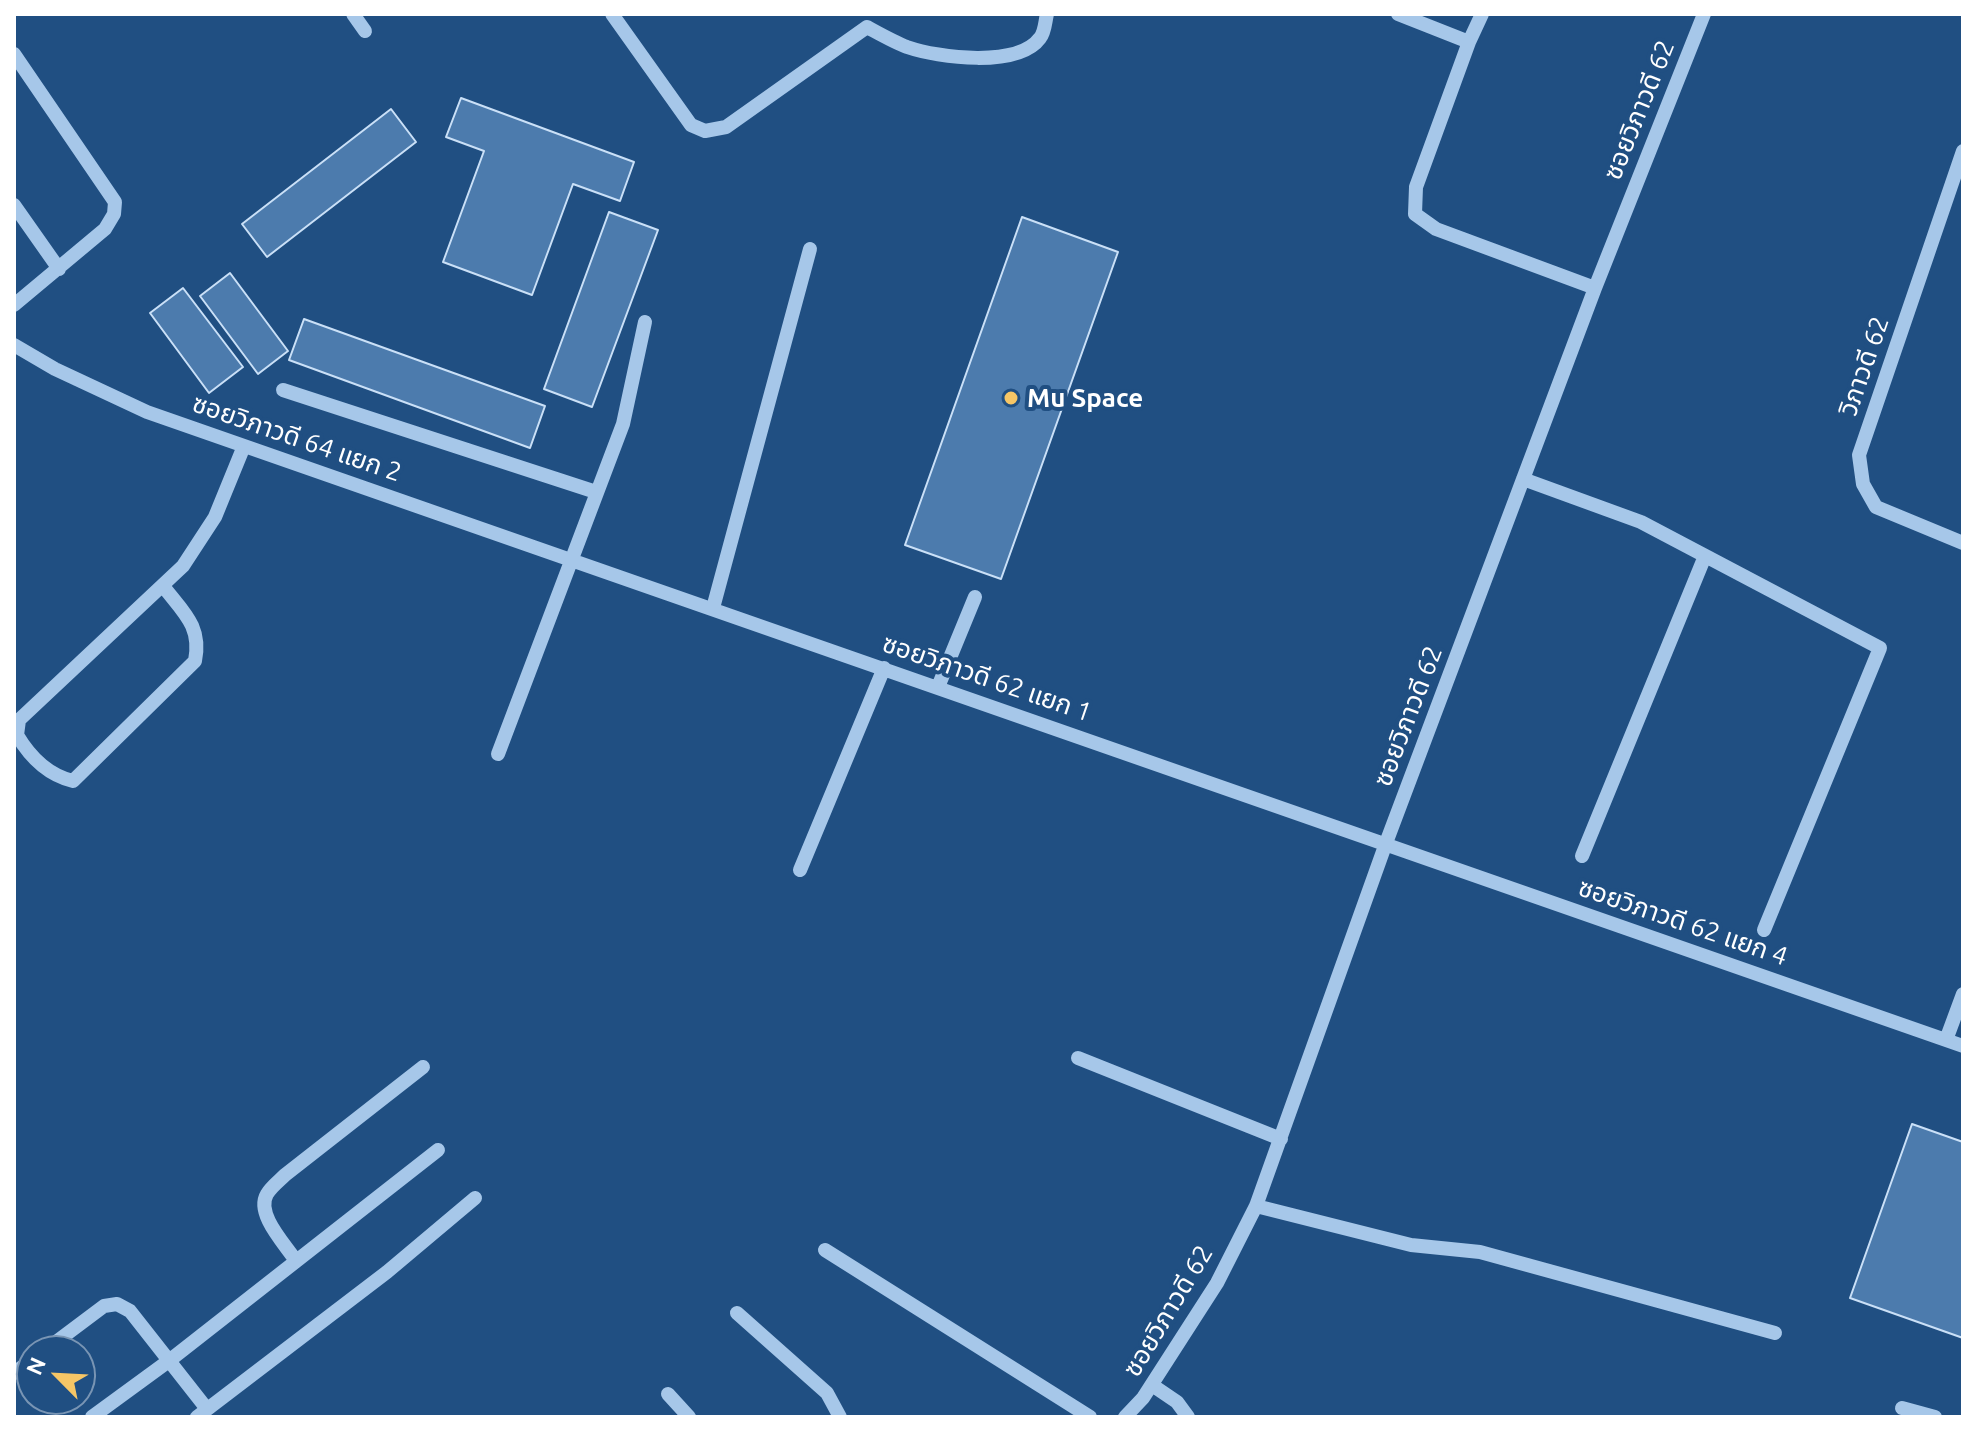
<!DOCTYPE html>
<meta charset="utf-8">
<style>
body{margin:0}
#map{position:relative;width:1977px;height:1431px;overflow:hidden;background:#204f82;font-family:Ubuntu,sans-serif}
canvas{display:block}
.frame{position:absolute;inset:0;border:16px solid #fff;pointer-events:none}
.north{position:absolute;left:16px;top:1335px;width:80px;height:80px;box-sizing:border-box;background:#204f82;border:2px solid #7995b4;border-radius:50%;rotate:294deg;font-size:22px;font-weight:700;line-height:32px;text-align:center;color:#fff}
.north::after{content:'';display:block;margin:auto;width:28px;height:36px;background:#f6c666;clip-path:polygon(50% 0,100% 100%,50% 72%,0 100%)}
</style>
<div id="map">
<canvas width="1977" height="1431"></canvas>
<div class="frame"></div>
<div class="north">N</div>
</div>
<script>
const ctx = document.querySelector('canvas').getContext('2d');
ctx.lineJoin = 'round';
function fill(path, color) {
  ctx.fillStyle = color;
  ctx.fill(path, 'evenodd');
}
function trace(path, color, width, dash) {
  ctx.strokeStyle = color;
  ctx.lineWidth = width;
  ctx.lineCap = dash ? 'butt' : 'round';
  ctx.setLineDash(dash || []);
  ctx.stroke(path);
}
function drawText(font, color, halo, rows, align = 'center') {
  ctx.font = font + ' Ubuntu,"Noto Sans Thai",sans-serif';
  ctx.lineWidth = 8;
  ctx.setLineDash([]);
  ctx.textBaseline = 'middle';
  ctx.strokeStyle = halo;
  ctx.fillStyle = color;
  for (const [text, x, y, turn = 0] of rows) {
    ctx.save();
    ctx.translate(x, y);
    ctx.rotate((+turn || 0) * Math.PI / 180);
    ctx.textAlign = isNaN(turn) ? turn : align;
    if (halo) ctx.strokeText(text, 0, 0);
    ctx.fillText(text, 0, 0);
    ctx.restore();
  }
}
const building = new Path2D(`
 M 461,98 L 634,162 L 620,201 L 573,184 L 532,295 L 443,262 L 484,151 L 446,137 Z
 M 391,109 L 416,142 L 267,257 L 242,224 Z
 M 609,212 L 658,230 L 592,407 L 544,389 Z
 M 1022,217 L 1118,252 L 1001,579 L 905,545 Z
 M 230,273 L 288,351 L 258,374 L 200,296 Z
 M 183,288 L 243,367 L 209,393 L 150,313 Z
 M 304,319 L 545,406 L 530,448 L 289,360 Z
 M 1912,1124 L 1963,1142 L 1963,1338 L 1850,1298 Z`);
const minor = new Path2D(`
 M 353,14 L 365,31
 M 612,14 L 691,125 L 705,131 L 726,127 L 867,27 C 880,34 894,42 907,47 C 939,58 1018,68 1040,38 C 1045,32 1045,22 1047,14
 M 1398,14 L 1469,42
 M 1482,14 L 1469,42 L 1416,187 L 1415,214 L 1436,229 L 1595,288
 M 14,54 L 115,202 L 114,214 L 105,229 L 14,305
 M 1963,151 L 1859,455 L 1863,484 L 1876,507 L 1963,543
 M 14,205 L 59,269
 M 14,345 L 55,369 L 147,412 L 1963,1046
 M 283,390 L 596,492
 M 1523,479 L 1641,522 L 1880,648 L 1764,930
 M 163,586 C 183,612 202,626 195,661 L 73,781 C 48,775 30,757 17,735 L 19,720 L 183,566 L 215,517 L 244,446
 M 713,608 L 810,249
 M 938,687 L 975,597
 M 498,754 L 623,424 L 645,322
 M 1582,856 L 1705,556
 M 800,870 L 884,668
 M 1946,1040 L 1963,994
 M 1078,1058 L 1281,1139
 M 1256,1206 L 1411,1245 L 1480,1252 L 1775,1333
 M 825,1250 L 1090,1417
 M 296,1261 C 286,1245 255,1214 267,1194 C 271,1187 279,1181 285,1175 L 423,1067
 M 737,1313 L 827,1393 L 840,1417
 M 44,1351 L 104,1306 L 117,1304 L 130,1311 L 207,1409
 M 14,1373 L 32,1360
 M 1152,1385 L 1177,1402 L 1188,1417
 M 668,1394 L 689,1417
 M 1902,1408 L 1935,1417
 M 92,1417 L 170,1360 L 438,1150
 M 197,1417 L 387,1272 L 475,1198
 M 1125,1417 L 1143,1398 L 1217,1283 L 1256,1206 L 1386,843 L 1595,288 L 1704,14`);
const markers = [
 [1011,398,8,"#f6c666"]
];
const streetNames = [
 ["ซอยวิภาวดี 62",1639,110,-68],
 ["วิภาวดี 62",1864,366,-71],
 ["ซอยวิภาวดี 64 แยก 2",297,438,19],
 ["ซอยวิภาวดี 62 แยก 1",987,678,19],
 ["ซอยวิภาวดี 62",1408,716,-69],
 ["ซอยวิภาวดี 62 แยก 4",1683,922,19],
 ["ซอยวิภาวดี 62",1168,1311,-59]
];
const poiNames = [
 ["Mu Space",1027,398]
];
fill(building, '#4c7bad');
trace(building, '#cae0f7', 2);
trace(minor, '#a6c7e9', 14);
for (const [x, y, r, color] of markers) {
  const dot = new Path2D();
  dot.arc(x, y, r, 0, 2 * Math.PI);
  ctx.fillStyle = color;
  ctx.fill(dot);
  trace(dot, '#204f82', 3);
}
drawText('26px', '#fff', '#204f82', streetNames);
drawText('bold 26px', '#fff', '#204f82', poiNames, 'left');
</script>
